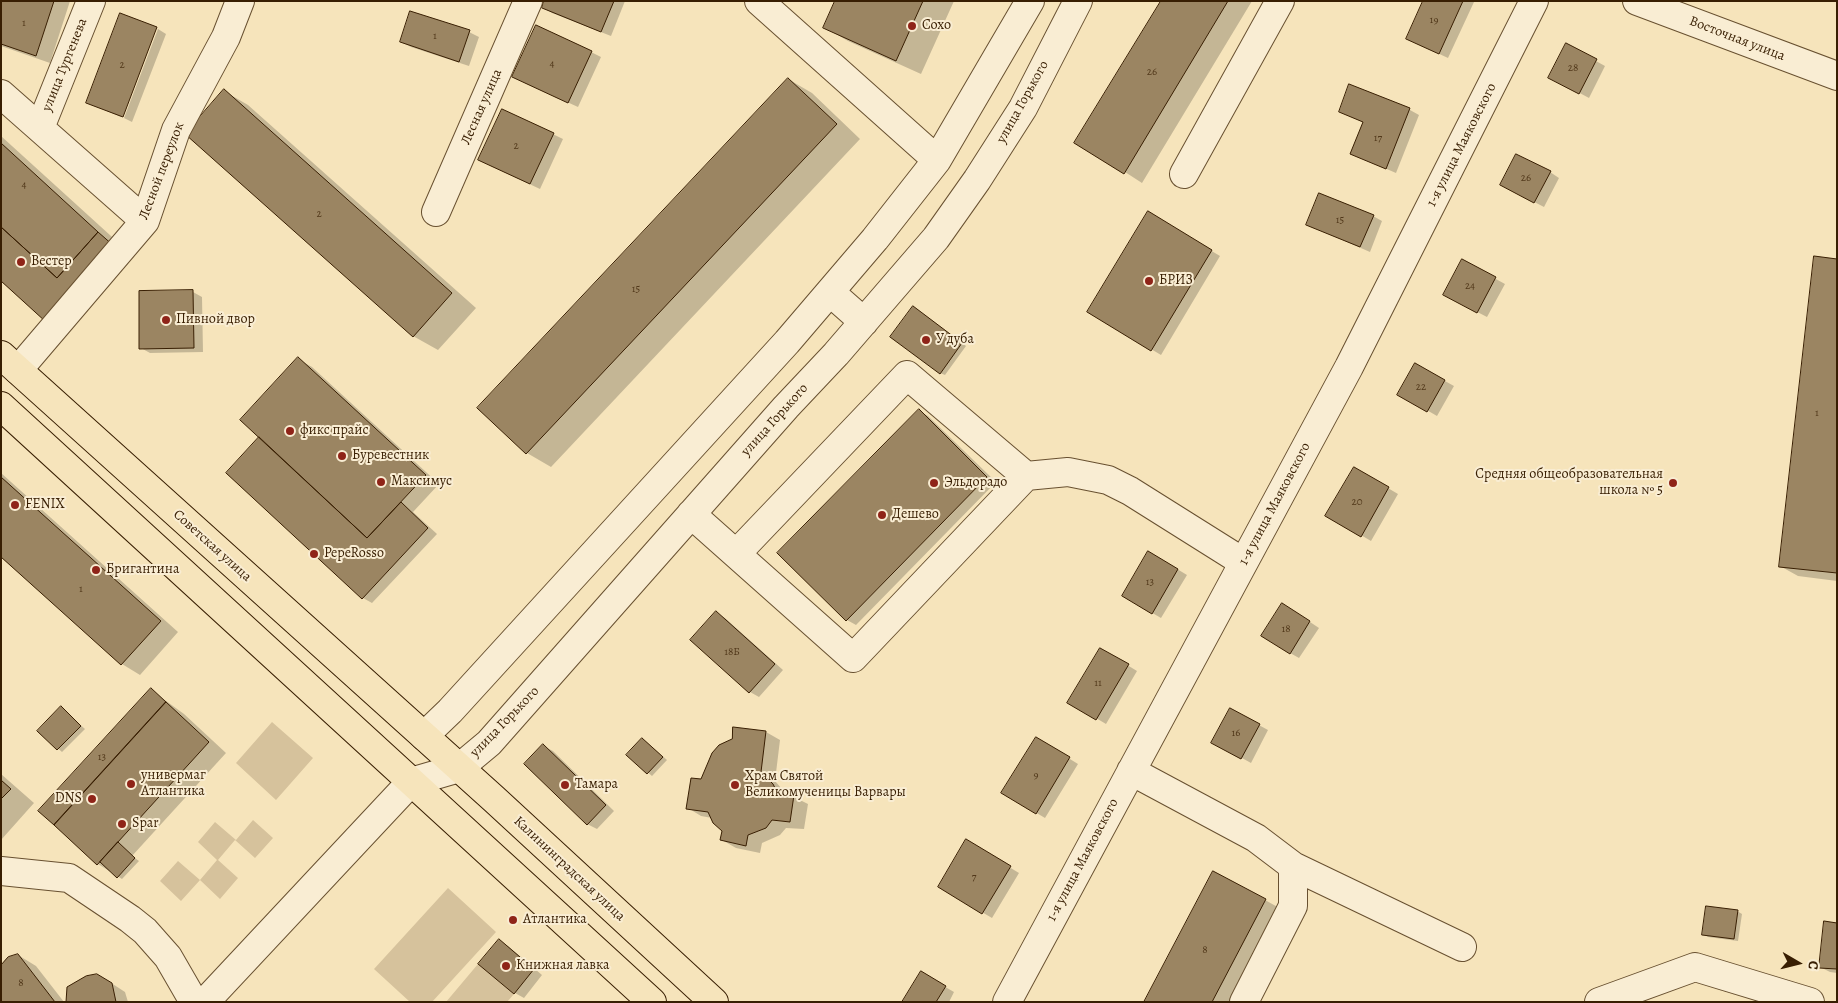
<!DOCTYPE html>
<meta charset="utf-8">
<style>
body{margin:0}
#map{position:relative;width:1838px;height:1003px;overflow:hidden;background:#f6e4bb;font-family:Alegreya,serif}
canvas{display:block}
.frame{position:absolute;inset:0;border:2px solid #381e02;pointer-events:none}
.north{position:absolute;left:1773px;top:938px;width:50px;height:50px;-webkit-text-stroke:4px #f9edd3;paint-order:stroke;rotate:98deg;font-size:14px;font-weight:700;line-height:20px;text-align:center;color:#381e02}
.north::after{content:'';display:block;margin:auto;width:18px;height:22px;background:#381e02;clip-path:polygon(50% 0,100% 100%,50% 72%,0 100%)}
</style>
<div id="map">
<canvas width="1838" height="1003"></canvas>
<div class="frame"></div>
<div class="north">С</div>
</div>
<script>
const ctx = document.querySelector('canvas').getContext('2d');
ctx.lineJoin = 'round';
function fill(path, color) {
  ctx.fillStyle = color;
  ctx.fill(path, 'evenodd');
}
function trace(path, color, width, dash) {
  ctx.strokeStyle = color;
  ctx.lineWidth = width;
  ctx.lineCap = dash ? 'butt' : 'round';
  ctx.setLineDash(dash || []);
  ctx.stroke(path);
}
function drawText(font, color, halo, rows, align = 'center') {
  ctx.font = font + ' Alegreya,serif';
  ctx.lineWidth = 4;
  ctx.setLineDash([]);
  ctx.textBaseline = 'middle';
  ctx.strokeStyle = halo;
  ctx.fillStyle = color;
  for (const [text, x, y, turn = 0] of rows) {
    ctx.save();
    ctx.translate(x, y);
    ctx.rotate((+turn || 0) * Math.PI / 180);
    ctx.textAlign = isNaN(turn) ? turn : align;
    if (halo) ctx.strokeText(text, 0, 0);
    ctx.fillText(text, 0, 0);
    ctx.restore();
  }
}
const green = new Path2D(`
 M 272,722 L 313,758 L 276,800 L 236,763 Z
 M 253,820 L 273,838 L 255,858 L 235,840 L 218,860 L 238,878 L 220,899 L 200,880 L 181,901 L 160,881 L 178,861 L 200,880 L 217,860 L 198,842 L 215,822 L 236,840 Z
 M 448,888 L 496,932 L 432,1002 L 410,1002 L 374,969 Z
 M 478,964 L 514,994 L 507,1002 L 446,1002 Z`);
const shadow = new Path2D(`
 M 1,1 L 70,1 L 50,63 L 1,46 Z
 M 546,1 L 625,1 L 611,36 L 552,13 L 543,7 Z
 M 836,1 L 954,1 L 921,74 L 848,41 L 824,27 Z
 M 1162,1 L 1252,1 L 1142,183 L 1125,172 Z
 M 1424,1 L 1474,2 L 1448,58 L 1407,39 Z
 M 411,12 L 469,32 L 479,37 L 469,66 L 411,47 L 401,42 Z
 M 156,28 L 121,117 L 88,103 Z
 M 158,29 L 166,34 L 132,122 L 124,118 Z
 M 1567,45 L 1605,66 L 1589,98 L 1559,82 Z
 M 591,52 L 601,57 L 578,107 L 523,82 Z
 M 788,79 L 812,93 L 860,139 L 551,467 L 527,453 L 479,408 Z
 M 1350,86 L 1410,110 L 1419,115 L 1396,173 L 1352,154 L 1364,123 L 1340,111 Z
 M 224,91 L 248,105 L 476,308 L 438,350 L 413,336 Z
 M 503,110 L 563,139 L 540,189 L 489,165 Z
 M 1,136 L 122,246 L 1,280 Z
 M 1550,172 L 1559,178 L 1544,207 L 1511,190 Z
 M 1148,213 L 1220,256 L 1161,355 L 1089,312 Z
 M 1373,216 L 1382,221 L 1370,252 L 1308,225 Z
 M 1837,260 L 1837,581 L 1798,576 L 1780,566 Z
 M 1463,261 L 1505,284 L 1487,317 L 1454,300 Z
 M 193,292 L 202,297 L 203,352 L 150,353 L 141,348 Z
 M 918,310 L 966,346 L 945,375 L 940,373 Z
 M 298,359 L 312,367 L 439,484 L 413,512 L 437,534 L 372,603 L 363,598 L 228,473 L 259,439 Z
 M 1416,365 L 1454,386 L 1437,416 L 1399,394 Z
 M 919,411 L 928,416 L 996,482 L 856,625 L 847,620 Z
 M 1354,468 L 1398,494 L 1371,541 L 1327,515 Z
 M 1,473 L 178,632 L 140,675 L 122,664 L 1,555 Z
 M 1149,552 L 1187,575 L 1161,618 L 1123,596 Z
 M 1292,610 L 1319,628 L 1299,658 L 1290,653 Z
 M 716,613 L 725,618 L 783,670 L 759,697 L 750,692 Z
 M 1101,649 L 1137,671 L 1106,724 L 1069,702 Z
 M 151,690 L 184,714 L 226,753 L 132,856 L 139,861 L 122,879 L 98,864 Z
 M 61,708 L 85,729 L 62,752 L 39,731 Z
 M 1231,710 L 1268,730 L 1251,763 L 1213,742 Z
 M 766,732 L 780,740 L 775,781 L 788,796 L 794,797 L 808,804 L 804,829 L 786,828 L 780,835 L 762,843 L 760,853 L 736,848 L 722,840 L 723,831 L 712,818 L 701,816 L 688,808 L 702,780 Z
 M 1036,738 L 1078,764 L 1045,818 L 1003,793 Z
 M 643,739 L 667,760 L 652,776 L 628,755 Z
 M 543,746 L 553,751 L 614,811 L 597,829 L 587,824 Z
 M 1,774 L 34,803 L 1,840 Z
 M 966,841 L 1019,873 L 992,918 L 939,887 Z
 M 1265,900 L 1283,910 L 1235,1002 L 1146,1002 Z
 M 1737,911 L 1742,914 L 1738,941 L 1708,937 L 1704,934 Z
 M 1837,924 L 1837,973 L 1830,972 L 1820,967 Z
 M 499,941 L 508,946 L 542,975 L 524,998 L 515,993 Z
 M 18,955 L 36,966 L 64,1002 L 1,1002 Z
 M 921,973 L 954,992 L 949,1002 L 903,1002 Z
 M 105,979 L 125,992 L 128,1002 L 69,1002 Z`);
const building = new Path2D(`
 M 1,1 L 54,1 L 36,56 L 1,44 Z
 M 544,1 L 614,1 L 601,32 L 542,8 Z
 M 835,1 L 923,1 L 896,61 L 823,28 Z
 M 1161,1 L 1228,1 L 1124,174 L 1074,143 Z
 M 1423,1 L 1463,1 L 1439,54 L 1406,39 Z
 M 410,11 L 470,30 L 459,62 L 400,42 Z
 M 120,13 L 157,27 L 123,117 L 86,103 Z
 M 536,25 L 592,51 L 568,103 L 512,77 Z
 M 1566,43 L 1597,59 L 1579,94 L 1548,78 Z
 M 788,78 L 837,124 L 526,454 L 477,408 Z
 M 1349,84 L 1410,108 L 1386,169 L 1350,154 L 1363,122 L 1339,112 Z
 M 224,89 L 452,293 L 413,337 L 185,134 Z
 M 502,109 L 554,133 L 530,184 L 478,160 Z
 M 1,143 L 98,232 L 57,278 L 1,227 Z
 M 1516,154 L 1551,171 L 1534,203 L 1500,185 Z
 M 1319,193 L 1374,215 L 1360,247 L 1306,225 Z
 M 1148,211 L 1212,250 L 1151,351 L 1087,312 Z
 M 1,227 L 57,278 L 98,232 L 114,246 L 46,322 L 1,281 Z
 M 1814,256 L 1837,259 L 1837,573 L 1779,567 Z
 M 1462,259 L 1496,277 L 1477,313 L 1443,295 Z
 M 193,290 L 194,348 L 139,349 L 139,291 Z
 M 913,306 L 962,343 L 940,374 L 890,337 Z
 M 298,357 L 426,475 L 367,538 L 240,420 Z
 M 1415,363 L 1445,380 L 1427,412 L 1397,395 Z
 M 919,409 L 987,477 L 846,621 L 777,553 Z
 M 259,437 L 367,538 L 401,502 L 428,528 L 362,599 L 226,473 Z
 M 1354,467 L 1389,487 L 1361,537 L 1325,516 Z
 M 1,477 L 161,621 L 121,665 L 1,557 Z
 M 1148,551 L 1178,569 L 1152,614 L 1122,596 Z
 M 1282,603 L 1310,621 L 1290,654 L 1261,636 Z
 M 716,611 L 775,664 L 749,693 L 690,640 Z
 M 1100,648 L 1129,664 L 1096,720 L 1067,703 Z
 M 151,688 L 166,702 L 54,825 L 38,811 Z
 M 166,702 L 209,742 L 97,865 L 54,825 Z
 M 61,706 L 81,726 L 57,750 L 37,731 Z
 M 1230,708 L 1260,724 L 1241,759 L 1211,743 Z
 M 733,727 L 766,731 L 761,772 L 773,784 L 777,792 L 794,795 L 790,822 L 772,820 L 766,828 L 748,835 L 746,846 L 720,840 L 722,831 L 713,823 L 708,812 L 686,809 L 691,778 L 701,779 L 712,753 L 719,745 L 732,739 Z
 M 1036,737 L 1070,757 L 1036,814 L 1001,793 Z
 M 642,738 L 663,757 L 647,774 L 626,755 Z
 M 543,744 L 606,805 L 587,825 L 524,764 Z
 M 1,780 L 11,789 L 1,799 Z
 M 966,839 L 1011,866 L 982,914 L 938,887 Z
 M 118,842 L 135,858 L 117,878 L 100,862 Z
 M 1213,871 L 1266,899 L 1212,1002 L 1144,1002 Z
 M 1706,906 L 1738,910 L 1734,939 L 1702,935 Z
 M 1824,921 L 1837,923 L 1837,969 L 1819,968 Z
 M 499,939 L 534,969 L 514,994 L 478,964 Z
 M 18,954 L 55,1002 L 1,1002 L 1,965 L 8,957 Z
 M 921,971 L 946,986 L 936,1002 L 902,1002 Z
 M 97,974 L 112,983 L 116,1002 L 66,1002 L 67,987 L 86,976 Z`);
const minor = new Path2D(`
 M 759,1 L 937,160
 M 1637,1 L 1837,76
 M 1,94 L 145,221
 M 40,128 L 91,1
 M 1184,174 L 1280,1
 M 436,212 L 528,1
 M 830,292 L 864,322
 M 18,370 L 145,221 L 176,130 L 226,37 L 240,1
 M 691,514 L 853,658 L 1026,476 L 1068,472 L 1108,480 L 1130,491 L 1243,562
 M 736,554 L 907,375 L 1026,476
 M 424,736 L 450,711 L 787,342 L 875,239 L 937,160 L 1030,1
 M 1131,771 L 1256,838 L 1293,866 L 1293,906 L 1244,1002
 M 1293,866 L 1462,947
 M 1,871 L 69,878 L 130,919 L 145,931 L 168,957 L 194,1002
 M 205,1002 L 411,782 L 459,768 L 489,743 L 786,407 L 836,354 L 936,238 L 977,180 L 1023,108 L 1078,1
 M 1007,1002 L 1349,367 L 1534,1
 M 1599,1002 L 1695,967 L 1810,1002`);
const major = new Path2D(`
 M 1,355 L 494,799 L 714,1002
 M 1,406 L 652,1002`);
const markers = [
 [912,26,5,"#8f2418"],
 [21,262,5,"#8f2418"],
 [1149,281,5,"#8f2418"],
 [166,320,5,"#8f2418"],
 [926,340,5,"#8f2418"],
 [290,431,5,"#8f2418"],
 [342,456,5,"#8f2418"],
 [381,482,5,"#8f2418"],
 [934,483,5,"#8f2418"],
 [1673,483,5,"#8f2418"],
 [15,505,5,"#8f2418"],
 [882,515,5,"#8f2418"],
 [314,554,5,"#8f2418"],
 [96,570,5,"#8f2418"],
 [131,784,5,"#8f2418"],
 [565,785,5,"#8f2418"],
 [735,785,5,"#8f2418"],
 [92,799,5,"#8f2418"],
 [122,824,5,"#8f2418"],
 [513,920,5,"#8f2418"],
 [506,966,5,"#8f2418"]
];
const numberNames = [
 ["19",1434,20],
 ["1",24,23],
 ["1",435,36],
 ["4",552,64],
 ["2",122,65],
 ["28",1573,68],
 ["26",1152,72],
 ["17",1378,138],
 ["2",516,146],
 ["26",1526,178],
 ["4",24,185],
 ["2",319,214],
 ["15",1340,220],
 ["24",1470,286],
 ["15",636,289],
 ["22",1421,387],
 ["1",1817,413],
 ["20",1357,502],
 ["13",1150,582],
 ["1",81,589],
 ["18",1286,629],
 ["18Б",732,652],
 ["11",1098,683],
 ["16",1236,733],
 ["13",102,757],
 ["9",1036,775],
 ["7",974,877],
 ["8",1205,950],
 ["8",21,983]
];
const poiNames = [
 ["Сохо",922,26],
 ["Вестер",31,262],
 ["БРИЗ",1159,281],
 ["Пивной двор",176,320],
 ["У дуба",936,340],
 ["фикс прайс",300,431],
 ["Буревестник",352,456],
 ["Средняя общеобразовательная",1663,475,"right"],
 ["школа № 5",1663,491,"right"],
 ["Максимус",391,482],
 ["Эльдорадо",944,483],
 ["FENIX",25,505],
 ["Дешево",892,515],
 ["PepeRosso",324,554],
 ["Бригантина",106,570],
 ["универмаг",141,776],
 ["Атлантика",141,792],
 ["Храм Святой",745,777],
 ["Великомученицы Варвары",745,793],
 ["Тамара",575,785],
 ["DNS",82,799,"right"],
 ["Spar",132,824],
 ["Атлантика",523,920],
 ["Книжная лавка",516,966]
];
const streetNames = [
 ["Восточная улица",1737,39,21],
 ["улица Тургенева",65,65,-68],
 ["улица Горького",1023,102,-61],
 ["Лесная улица",482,107,-66],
 ["1-я улица Маяковского",1462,145,-63],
 ["Лесной переулок",162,171,-69],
 ["улица Горького",775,420,-48],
 ["1-я улица Маяковского",1275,504,-62],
 ["Советская улица",212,546,42],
 ["улица Горького",505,722,-46],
 ["1-я улица Маяковского",1083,860,-62],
 ["Калининградская улица",569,869,43]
];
fill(green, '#d6c29c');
fill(shadow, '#0003');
fill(building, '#9b8562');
trace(building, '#381e02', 1);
trace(minor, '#685030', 30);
trace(major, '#381e02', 30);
trace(minor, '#f9edd3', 28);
trace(major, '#f6e4bb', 28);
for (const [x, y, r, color] of markers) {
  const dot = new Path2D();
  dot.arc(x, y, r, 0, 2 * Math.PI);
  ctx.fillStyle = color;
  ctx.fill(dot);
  trace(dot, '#f9edd3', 2);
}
drawText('11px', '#51381a', null, numberNames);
drawText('14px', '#381e02', '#f9edd3', poiNames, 'left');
drawText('14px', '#381e02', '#f9edd3', streetNames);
</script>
